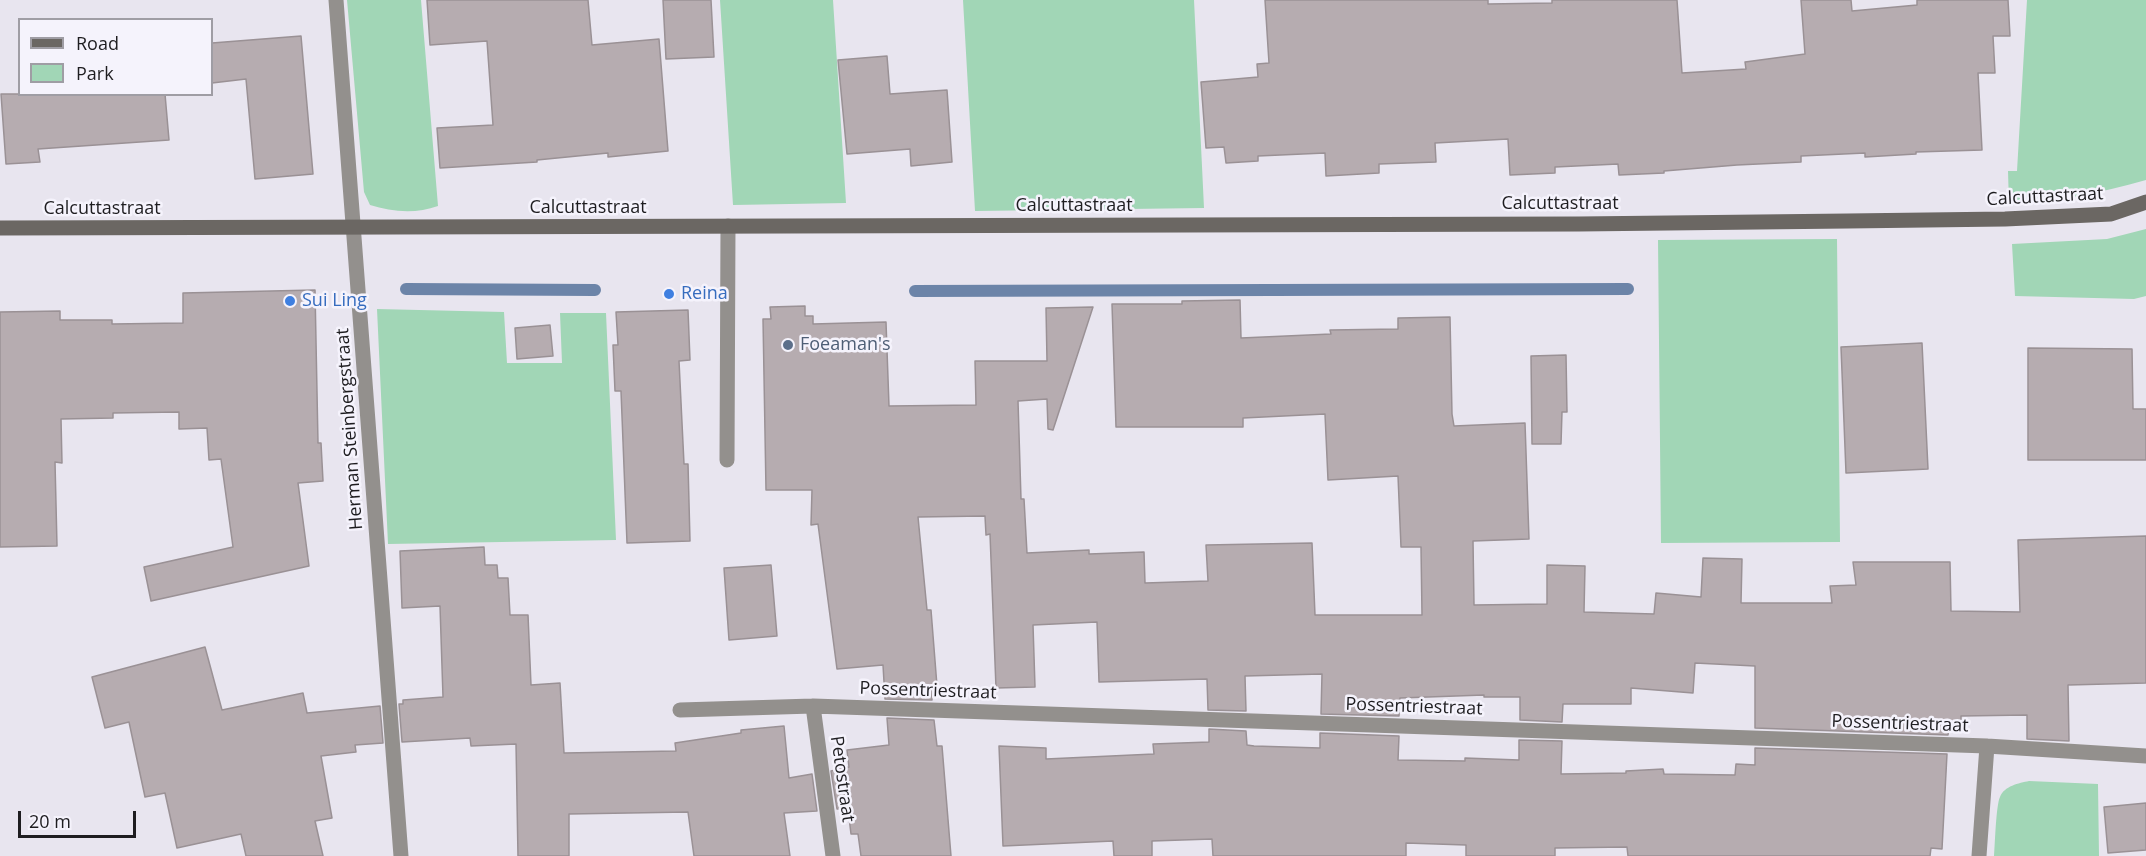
<!DOCTYPE html>
<style>
body{margin:0}
#map{position:relative;width:2146px;height:856px;overflow:hidden;background:#e8e5ef;font-family:"Open Sans",sans-serif}
canvas{display:block}
.legend{position:absolute;left:18px;top:18px;width:195px;height:78px;box-sizing:border-box;background:#f5f3fc;border:2px solid #9f9da4;margin:0;padding:8px 10px;list-style:none;font-size:18px;color:#1e1d20}
.legend li{display:flex;align-items:center;gap:12px;height:30px}
.legend b{width:30px;border:2px solid #9f9da4}
.scale{position:absolute;left:18px;top:811px;width:118px;height:27px;box-sizing:border-box;border:3px solid #1e1d20;border-top:0;padding-left:8px;font-size:18px;line-height:21px;white-space:nowrap;color:#1e1d20;-webkit-text-stroke:4px #f5f3fc;paint-order:stroke}
</style>
<div id="map">
<canvas width="2146" height="856"></canvas>
<ul class="legend">
<li><b style="height:8px;background:#6b6763"></b>Road</li>
<li><b style="height:16px;background:#a1d6b6"></b>Park</li>
</ul>
<div class="scale">20 m</div>
</div>
<script>
const ctx = document.querySelector('canvas').getContext('2d');
ctx.lineJoin = 'round';
function fill(path, color) {
  ctx.fillStyle = color;
  ctx.fill(path, 'evenodd');
}
function trace(path, color, width, dash) {
  ctx.strokeStyle = color;
  ctx.lineWidth = width;
  ctx.lineCap = dash ? 'butt' : 'round';
  ctx.setLineDash(dash || []);
  ctx.stroke(path);
}
function drawText(font, color, halo, rows, align = 'center') {
  ctx.font = font + ' "Open Sans",sans-serif';
  ctx.lineWidth = 5;
  ctx.setLineDash([]);
  ctx.textBaseline = 'middle';
  ctx.strokeStyle = halo;
  ctx.fillStyle = color;
  for (const [text, x, y, turn = 0] of rows) {
    ctx.save();
    ctx.translate(x, y);
    ctx.rotate((+turn || 0) * Math.PI / 180);
    ctx.textAlign = isNaN(turn) ? turn : align;
    if (halo) ctx.strokeText(text, 0, 0);
    ctx.fillText(text, 0, 0);
    ctx.restore();
  }
}
const green = new Path2D(`
 M 347,0 L 421,0 L 438,206 C 416,214 392,212 370,205 L 364,192 Z
 M 720,0 L 833,0 L 846,203 L 733,205 Z
 M 963,0 L 1194,0 L 1204,208 L 975,211 Z
 M 2027,0 L 2146,0 L 2146,180 C 2099,193 2057,202 2009,205 L 2008,171 L 2017,171 Z
 M 2146,229 L 2146,296 L 2134,299 L 2015,296 L 2012,244 L 2107,239 Z
 M 1837,239 L 1840,542 L 1661,543 L 1658,240 Z
 M 377,309 L 504,312 L 507,363 L 562,363 L 560,313 L 606,313 L 616,540 L 388,544 Z
 M 2029,781 L 2098,784 L 2099,856 L 1994,856 C 1995,844 1996,805 2000,797 C 2004,786 2019,783 2029,781 Z`);
const stream = new Path2D(`
 M 406,289 L 595,290
 M 915,291 L 1628,289`);
const building = new Path2D(`
 M 427,0 L 588,0 L 592,45 L 659,39 L 668,151 L 608,157 L 608,153 L 537,160 L 537,162 L 440,168 L 437,128 L 493,125 L 487,41 L 430,45 Z
 M 663,0 L 711,0 L 714,57 L 666,59 Z
 M 1265,0 L 1488,0 L 1488,4 L 1552,3 L 1552,0 L 1677,0 L 1682,73 L 1746,69 L 1745,62 L 1805,54 L 1801,0 L 1851,0 L 1852,11 L 1917,5 L 1917,0 L 2008,0 L 2010,36 L 1993,36 L 1995,73 L 1978,73 L 1982,150 L 1916,152 L 1916,154 L 1865,157 L 1865,153 L 1801,156 L 1801,162 L 1737,165 L 1664,171 L 1664,173 L 1619,175 L 1618,164 L 1555,167 L 1555,173 L 1510,175 L 1508,139 L 1435,143 L 1436,162 L 1379,164 L 1379,173 L 1326,176 L 1325,153 L 1258,156 L 1258,161 L 1226,163 L 1224,147 L 1206,148 L 1201,82 L 1258,77 L 1257,64 L 1269,63 Z
 M 301,36 L 313,174 L 255,179 L 246,79 L 212,83 L 212,43 Z
 M 887,56 L 890,94 L 947,90 L 952,162 L 911,166 L 910,149 L 847,154 L 838,60 Z
 M 1,94 L 165,94 L 169,140 L 38,149 L 40,162 L 6,164 Z
 M 315,290 L 318,443 L 321,443 L 323,481 L 298,483 L 309,566 L 151,601 L 144,567 L 233,547 L 221,459 L 209,460 L 207,428 L 179,429 L 179,412 L 113,413 L 113,418 L 61,419 L 62,463 L 55,462 L 57,546 L 0,547 L 0,312 L 60,311 L 60,320 L 112,320 L 112,324 L 183,323 L 183,293 Z
 M 1240,300 L 1241,338 L 1331,334 L 1330,330 L 1398,329 L 1398,318 L 1450,317 L 1452,414 L 1454,426 L 1525,423 L 1529,539 L 1473,541 L 1474,605 L 1547,604 L 1547,565 L 1585,566 L 1584,612 L 1654,614 L 1656,593 L 1701,597 L 1703,558 L 1742,559 L 1741,603 L 1832,603 L 1830,586 L 1856,585 L 1853,562 L 1950,562 L 1951,611 L 2020,612 L 2018,540 L 2146,536 L 2146,683 L 2068,685 L 2069,741 L 2027,739 L 2027,715 L 1961,716 L 1961,727 L 1949,727 L 1948,735 L 1755,728 L 1755,666 L 1695,663 L 1693,693 L 1631,688 L 1631,704 L 1563,704 L 1562,722 L 1520,720 L 1520,697 L 1484,697 L 1484,695 L 1400,698 L 1399,716 L 1321,714 L 1322,674 L 1245,676 L 1246,711 L 1208,710 L 1207,679 L 1099,682 L 1097,622 L 1033,625 L 1035,687 L 996,688 L 990,534 L 986,535 L 985,516 L 918,517 L 927,610 L 931,610 L 937,686 L 931,686 L 932,700 L 885,699 L 883,665 L 837,669 L 818,524 L 811,525 L 812,490 L 766,490 L 763,319 L 771,319 L 770,307 L 805,306 L 805,316 L 813,316 L 813,324 L 886,322 L 889,406 L 976,405 L 975,361 L 1047,361 L 1046,308 L 1093,307 L 1053,430 L 1048,429 L 1047,399 L 1018,401 L 1021,499 L 1024,499 L 1027,553 L 1089,550 L 1089,554 L 1144,552 L 1145,583 L 1208,581 L 1206,545 L 1312,543 L 1315,615 L 1422,615 L 1421,547 L 1401,547 L 1398,476 L 1328,480 L 1325,414 L 1243,418 L 1243,427 L 1116,427 L 1112,304 L 1182,304 L 1182,301 Z
 M 688,310 L 690,360 L 679,361 L 684,464 L 688,464 L 690,541 L 627,543 L 621,391 L 615,391 L 613,345 L 618,345 L 616,312 Z
 M 550,325 L 553,356 L 517,359 L 515,328 Z
 M 1922,343 L 1928,469 L 1846,473 L 1841,347 Z
 M 2028,348 L 2132,349 L 2133,409 L 2146,409 L 2146,460 L 2028,460 Z
 M 1566,355 L 1567,412 L 1562,412 L 1561,444 L 1532,444 L 1531,356 Z
 M 484,547 L 485,565 L 497,565 L 498,578 L 508,578 L 510,615 L 528,615 L 531,685 L 560,683 L 564,753 L 676,751 L 675,743 L 741,733 L 741,730 L 784,726 L 789,778 L 812,774 L 817,811 L 784,813 L 790,856 L 694,856 L 688,812 L 569,814 L 569,856 L 518,856 L 516,744 L 471,746 L 470,738 L 402,742 L 399,704 L 403,704 L 403,700 L 443,697 L 440,606 L 402,608 L 400,551 Z
 M 771,565 L 777,636 L 729,640 L 724,568 Z
 M 205,647 L 222,710 L 303,693 L 307,713 L 380,706 L 383,743 L 355,745 L 356,752 L 321,756 L 332,818 L 315,821 L 323,856 L 246,856 L 241,834 L 177,848 L 165,793 L 145,797 L 129,722 L 105,728 L 92,677 Z
 M 887,718 L 934,720 L 937,746 L 942,746 L 951,856 L 861,856 L 858,834 L 851,834 L 848,809 L 837,809 L 831,771 L 849,767 L 847,750 L 889,745 Z
 M 1209,729 L 1246,731 L 1247,745 L 1254,746 L 1320,748 L 1320,733 L 1399,736 L 1398,760 L 1465,761 L 1465,758 L 1519,760 L 1519,740 L 1562,741 L 1561,774 L 1626,773 L 1626,771 L 1663,769 L 1664,774 L 1735,775 L 1736,764 L 1755,765 L 1755,748 L 1947,754 L 1942,849 L 1931,848 L 1930,856 L 1628,856 L 1627,847 L 1555,848 L 1555,856 L 1466,856 L 1466,845 L 1406,843 L 1406,856 L 1213,856 L 1212,839 L 1152,841 L 1152,856 L 1114,856 L 1113,841 L 1003,846 L 999,746 L 1046,748 L 1046,759 L 1154,754 L 1153,744 L 1209,742 Z
 M 2146,803 L 2146,850 L 2108,853 L 2104,807 Z`);
const lane = new Path2D(`
 M 727,460 L 728,226`);
const street = new Path2D(`
 M 336,0 L 401,856
 M 813,706 L 833,856
 M 680,710 L 813,706 L 1987,746 L 2146,756
 M 1979,856 L 1987,746`);
const secondary = new Path2D(`
 M 0,228 L 1579,224 L 1848,221 L 2005,219 L 2111,214 L 2146,202`);
const markers = [
 [669,294,6,"#3f7fe0"],
 [290,301,6,"#3f7fe0"],
 [788,345,6,"#5c6f8a"]
];
const streetNames = [
 ["Calcuttastraat",2045,197,-3],
 ["Calcuttastraat",1560,204],
 ["Calcuttastraat",1074,206],
 ["Calcuttastraat",588,208],
 ["Calcuttastraat",102,209],
 ["Herman Steinbergstraat",350,429,-94],
 ["Possentriestraat",928,691,2],
 ["Possentriestraat",1414,707,2],
 ["Possentriestraat",1900,724,2],
 ["Petostraat",842,779,82]
];
const shopNames = [
 ["Reina",681,294],
 ["Sui Ling",302,301]
];
const serviceNames = [
 ["Foeaman's",800,345]
];
fill(green, '#a1d6b6');
trace(stream, '#6c84a8', 12);
fill(building, '#b6acb0');
trace(building, '#9a9195', 1.5);
trace(lane, '#93908d', 15);
trace(street, '#93908d', 15);
trace(secondary, '#6b6763', 15);
for (const [x, y, r, color] of markers) {
  const dot = new Path2D();
  dot.arc(x, y, r, 0, 2 * Math.PI);
  ctx.fillStyle = color;
  ctx.fill(dot);
  trace(dot, '#f5f3fc', 2);
}
drawText('18px', '#1e1d20', '#f5f3fc', streetNames);
drawText('18px', '#366cbe', '#f5f3fc', shopNames, 'left');
drawText('18px', '#4e5e75', '#f5f3fc', serviceNames, 'left');
</script>
